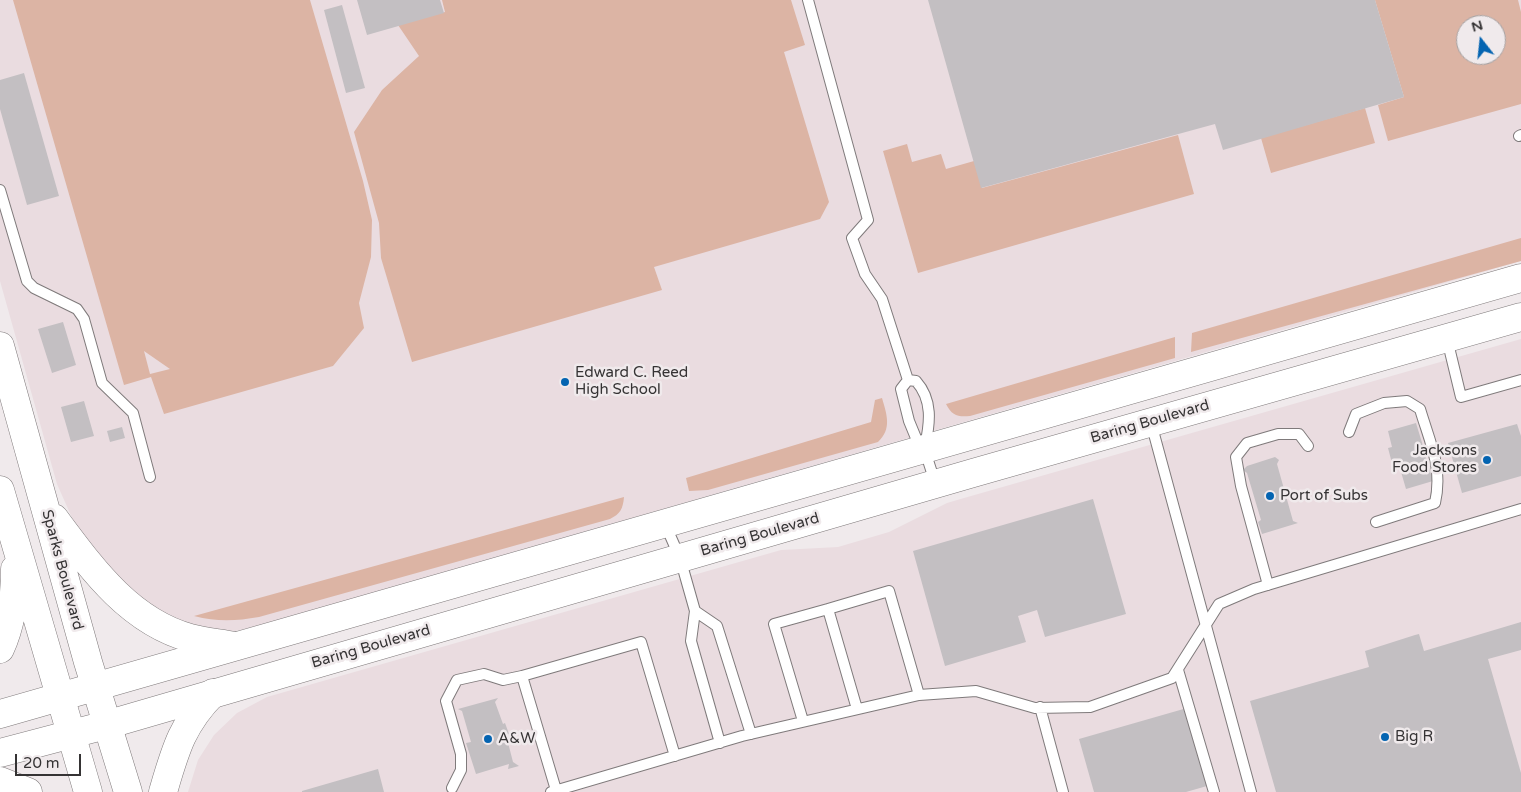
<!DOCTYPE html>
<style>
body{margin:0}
#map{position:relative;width:1521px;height:792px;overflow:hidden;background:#f0eaec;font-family:"Varela Round",sans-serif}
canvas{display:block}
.north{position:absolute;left:1456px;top:15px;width:50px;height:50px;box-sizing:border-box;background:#f0eaec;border:1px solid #a5a1a2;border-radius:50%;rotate:344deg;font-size:14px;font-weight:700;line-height:20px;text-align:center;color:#353334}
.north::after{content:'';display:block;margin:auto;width:18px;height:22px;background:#0464b1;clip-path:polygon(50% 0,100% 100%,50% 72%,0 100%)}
.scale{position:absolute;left:15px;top:754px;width:66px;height:22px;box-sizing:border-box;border:2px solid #353334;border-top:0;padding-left:6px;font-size:15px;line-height:18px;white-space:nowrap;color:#353334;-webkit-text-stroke:4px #f0eaec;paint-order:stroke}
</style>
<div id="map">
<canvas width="1521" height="792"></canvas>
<div class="north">N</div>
<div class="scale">20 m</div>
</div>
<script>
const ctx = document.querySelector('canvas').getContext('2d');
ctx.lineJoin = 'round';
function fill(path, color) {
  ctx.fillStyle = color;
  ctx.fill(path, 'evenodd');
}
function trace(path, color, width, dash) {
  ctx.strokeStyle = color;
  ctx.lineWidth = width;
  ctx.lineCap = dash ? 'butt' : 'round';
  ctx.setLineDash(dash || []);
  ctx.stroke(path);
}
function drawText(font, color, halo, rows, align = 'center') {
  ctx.font = font + ' "Varela Round",sans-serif';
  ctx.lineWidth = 5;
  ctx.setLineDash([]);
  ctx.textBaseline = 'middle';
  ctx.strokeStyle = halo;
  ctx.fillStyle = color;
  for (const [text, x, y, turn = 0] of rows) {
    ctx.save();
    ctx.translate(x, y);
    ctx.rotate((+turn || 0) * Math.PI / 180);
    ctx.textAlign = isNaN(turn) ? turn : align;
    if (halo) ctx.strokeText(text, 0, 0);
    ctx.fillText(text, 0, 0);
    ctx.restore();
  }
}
const built = new Path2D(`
 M 0,0 L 1521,0 L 1521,261 L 265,624 L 235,631 L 202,630 L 134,601 L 77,529 L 57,484 L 0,281 ZM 1466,25 L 1496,25 L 1496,55 L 1466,55 Z
 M 1521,339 L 1521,792 L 188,792 L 198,760 L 214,735 L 237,713 L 267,697 L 781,550 L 838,547 L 889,532 L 947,503 L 964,498 Z`);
const green = new Path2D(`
 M 13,0 L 310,0 L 363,181 L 372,220 L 371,257 L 359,303 L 364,328 L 333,366 L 164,414 L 151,377 L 124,385 ZM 144,351 L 170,369 L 150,374 Z
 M 442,0 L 791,0 L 805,45 L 784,52 L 829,202 L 820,219 L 654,267 L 662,290 L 412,362 L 381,258 L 379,223 L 354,132 L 382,90 L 419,56 L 398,25 L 445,12 Z
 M 1375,0 L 1518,0 L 1521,12 L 1521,104 L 1388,141 L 1378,105 L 1404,97 ZM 1466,25 L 1496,25 L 1496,55 L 1466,55 Z
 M 1365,108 L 1375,143 L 1271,173 L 1261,138 Z
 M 1178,135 L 1194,194 L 918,273 L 883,151 L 907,144 L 912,162 L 941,154 L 946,169 L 974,161 L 982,188 Z
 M 1521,238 L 1521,261 L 1191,352 L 1192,333 Z
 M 1175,337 L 1175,358 L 970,416 C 958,417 952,416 946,404 Z
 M 882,398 C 887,415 892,429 878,442 L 708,490 L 689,491 L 686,478 L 871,422 L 875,400 Z
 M 624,497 C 623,509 620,514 610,519 L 259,617 C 236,621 217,622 194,616 Z`);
const building = new Path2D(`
 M 357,0 L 440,0 L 444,13 L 367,35 Z
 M 928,0 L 1375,0 L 1404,97 L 1223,150 L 1215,124 L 981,188 Z
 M 342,5 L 365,88 L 346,93 L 324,10 Z
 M 24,73 L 59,196 L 27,205 L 0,109 L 0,80 Z
 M 63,322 L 76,365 L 52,373 L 38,329 Z
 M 84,401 L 94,436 L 71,442 L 61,407 Z
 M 1416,423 L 1423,446 L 1439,443 L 1442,452 L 1426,457 L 1433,481 L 1406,489 L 1399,465 L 1393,467 L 1388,448 L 1392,447 L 1388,431 Z
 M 1517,424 L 1521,436 L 1521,476 L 1462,493 L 1448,443 Z
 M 122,427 L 125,438 L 110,442 L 107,431 Z
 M 1275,457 L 1279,460 L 1277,464 L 1293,521 L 1298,523 L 1262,534 L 1258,522 L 1261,520 L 1247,473 L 1243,470 L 1247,466 Z
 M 1093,499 L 1126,614 L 1045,637 L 1037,610 L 1018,616 L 1026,642 L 945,666 L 913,551 Z
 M 1521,622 L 1521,650 L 1488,659 L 1521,773 L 1521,792 L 1276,792 L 1250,701 L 1369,667 L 1365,651 L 1415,635 L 1419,634 L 1424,651 Z
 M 498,698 L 495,702 L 503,724 L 505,723 L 509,734 L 506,735 L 513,762 L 519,766 L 508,769 L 509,764 L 476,774 L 466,743 L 471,742 L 462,711 L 458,709 Z
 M 1187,708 L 1189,716 L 1187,719 L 1207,786 L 1186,792 L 1094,792 L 1079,739 Z
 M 378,769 L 384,792 L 302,792 L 302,791 Z`);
const service = new Path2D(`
 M 808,0 L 868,220 L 852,238 L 865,274 L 882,299 L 908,380
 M 1519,136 L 1521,135
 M 0,190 L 27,281 L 34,288 L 77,309 L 84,319 L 102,383 L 133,413 L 150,477
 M 1447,339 L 1461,397 L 1521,380
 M 908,380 L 901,389 L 909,421 L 916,438 L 924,448 L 935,482
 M 908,380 L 916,381 C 933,400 930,423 925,446
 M 1151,423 L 1251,792
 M 1349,432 L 1356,414 L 1384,403 L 1407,401 L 1420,409 C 1430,443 1443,467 1435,503 L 1376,522
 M 665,524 L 680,558 L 695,611 L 691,641 L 720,743
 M 1268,585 L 1241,486 L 1236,457 L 1247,443 L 1278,434 L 1299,434 L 1308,446
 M 695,611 L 717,626 L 751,734
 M 1178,670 L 1214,792
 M 1040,707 L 1063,792
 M 857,709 L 828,609 L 889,591 L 919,695
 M 803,721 L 774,624 L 828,609
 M 452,788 L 461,770 L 461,754 L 446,701 L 457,680 L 484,674 L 503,680 L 522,676
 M 556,790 L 522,676 L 641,642 L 675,756
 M 551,792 L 742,736 L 919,695 L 976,691 L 1035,708 L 1090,707 L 1172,678 L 1219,604 L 1254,589 L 1521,509`);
const secondary = new Path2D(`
 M 0,714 L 1521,278
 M 0,753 L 106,725 L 973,473 L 1521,317`);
const primary = new Path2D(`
 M 0,346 L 88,662 L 128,792
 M 0,490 L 88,792
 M 54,518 C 90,566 128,621 190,638 C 204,642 220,643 235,646
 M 0,649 C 12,623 15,597 15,569
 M 0,781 L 28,792
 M 163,792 C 175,751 182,724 213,693`);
const markers = [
 [565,382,5,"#0464b1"],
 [1487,460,5,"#0464b1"],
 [1270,496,5,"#0464b1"],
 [1385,737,5,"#0464b1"],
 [488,739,5,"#0464b1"]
];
const poiNames = [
 ["Edward C. Reed",575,373],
 ["High School",575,390],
 ["Jacksons",1477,451,"right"],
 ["Food Stores",1477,468,"right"],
 ["Port of Subs",1280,496],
 ["Big R",1395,737],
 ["A&W",498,739]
];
const streetNames = [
 ["Baring Boulevard",1150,422,-16],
 ["Baring Boulevard",760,535,-16],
 ["Sparks Boulevard",62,570,75],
 ["Baring Boulevard",371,647,-16]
];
fill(built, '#eadce0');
fill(green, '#dcb4a4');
fill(building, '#c3bfc2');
trace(service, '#7f7a7b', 12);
trace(secondary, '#7f7a7b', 29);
trace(primary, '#7f7a7b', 29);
trace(service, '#fff', 10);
trace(secondary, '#fff', 28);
trace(primary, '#fff', 28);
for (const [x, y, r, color] of markers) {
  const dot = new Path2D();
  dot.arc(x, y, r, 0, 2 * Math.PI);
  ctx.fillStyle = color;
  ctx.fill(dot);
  trace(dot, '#f0eaec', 2);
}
drawText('15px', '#353334', '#f0eaec', poiNames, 'left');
drawText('15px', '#353334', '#f0eaec', streetNames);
</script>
